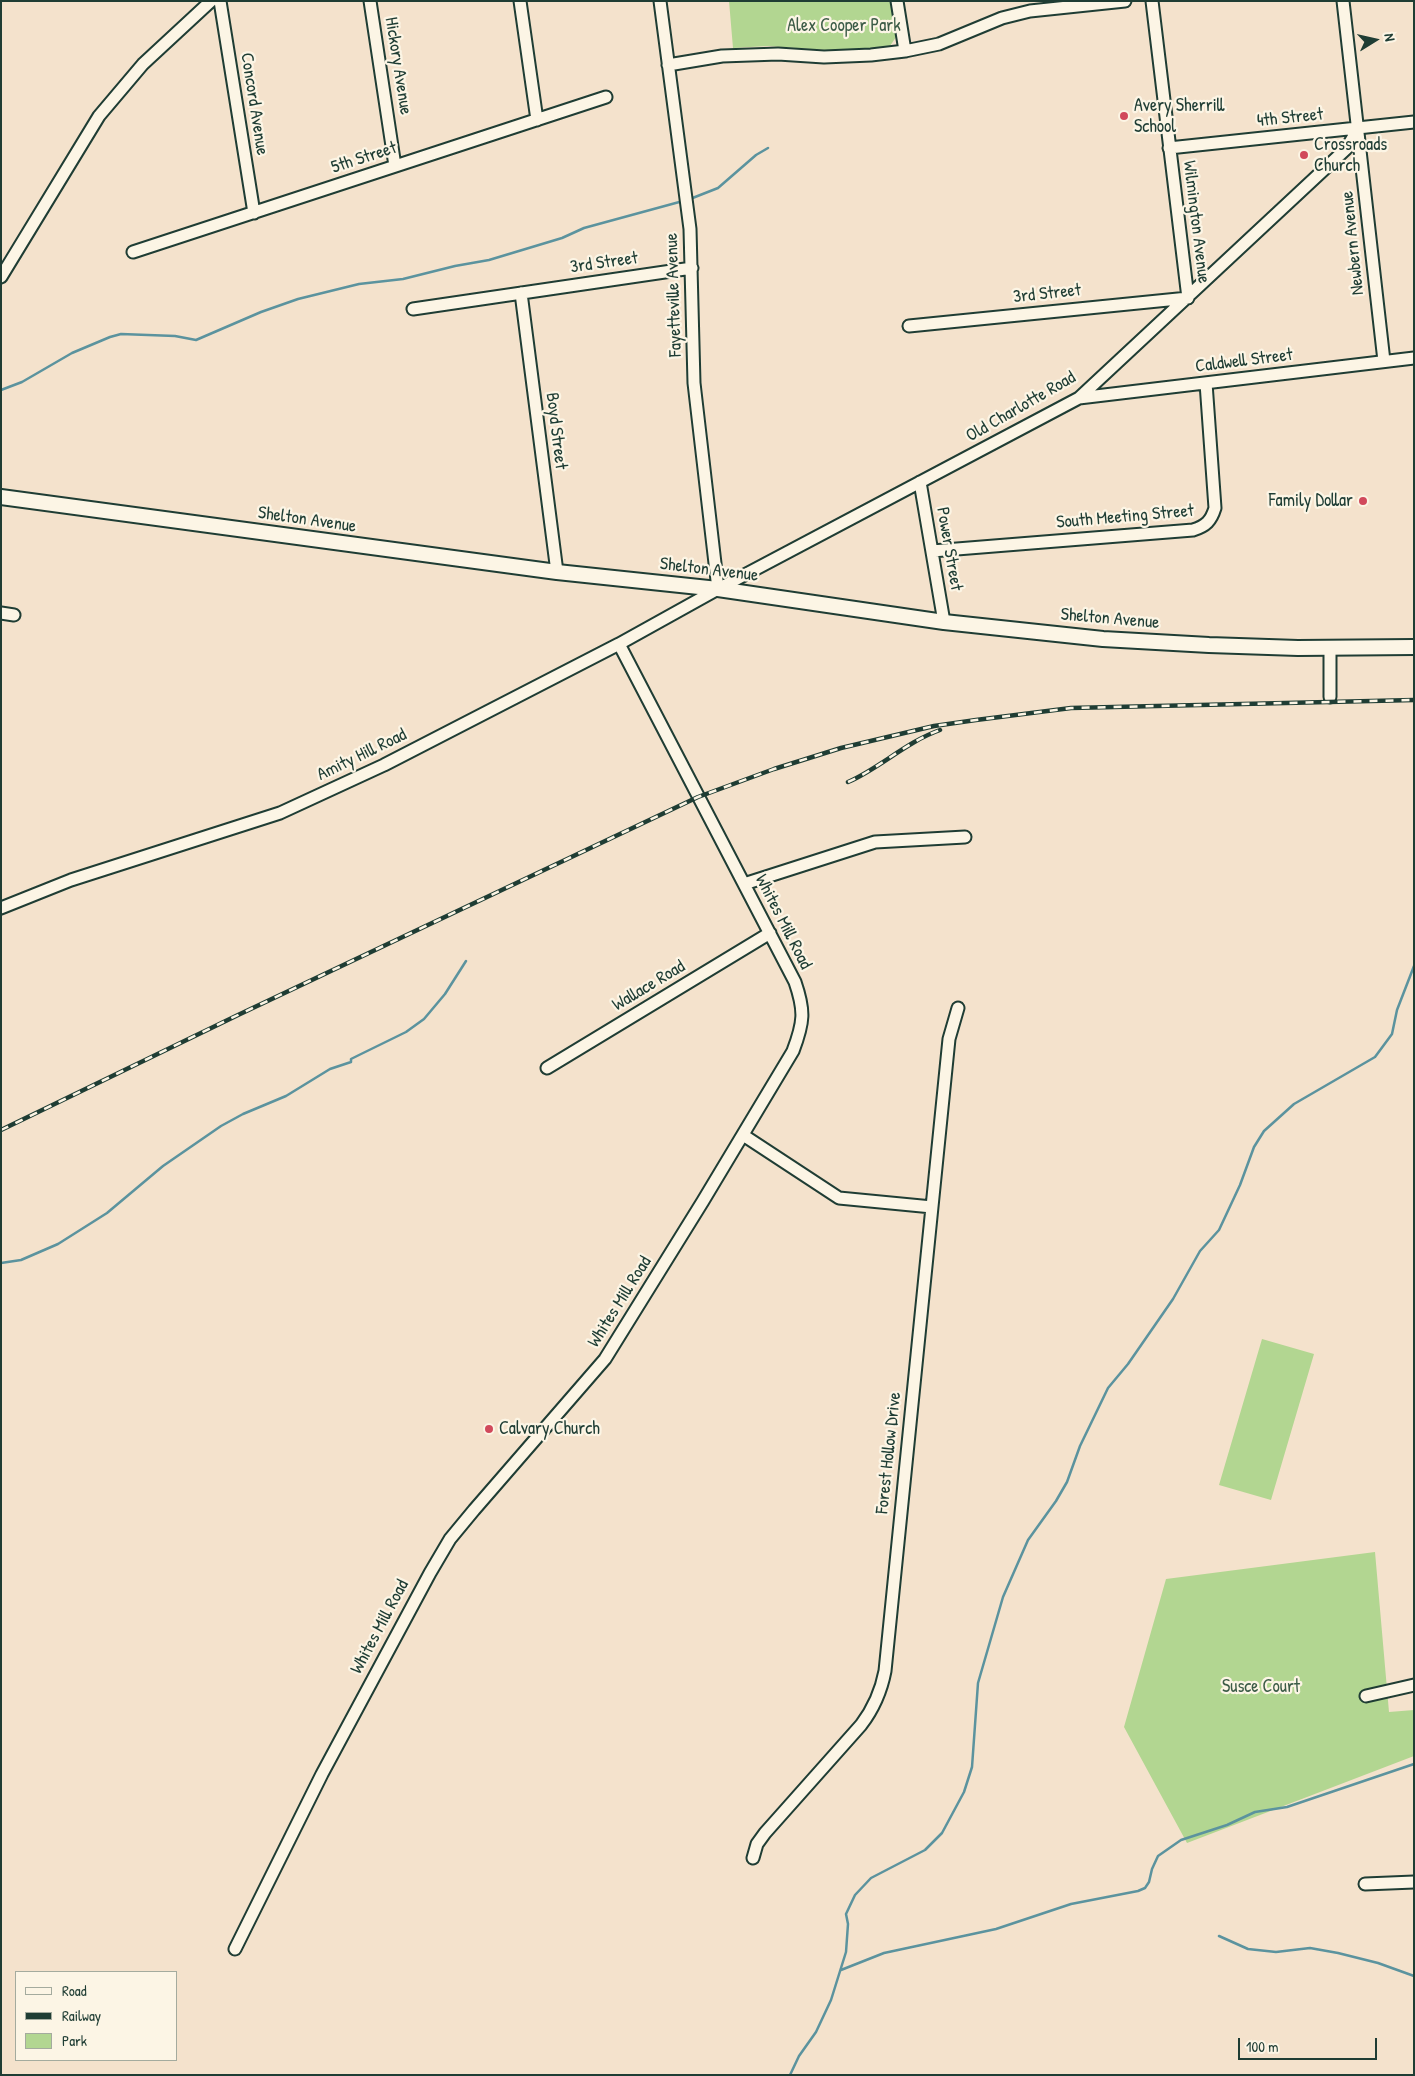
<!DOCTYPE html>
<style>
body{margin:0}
#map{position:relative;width:1415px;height:2076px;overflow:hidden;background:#f4e2cc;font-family:"Patrick Hand",sans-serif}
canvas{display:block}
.frame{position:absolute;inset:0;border:2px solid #1f3d34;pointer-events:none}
.legend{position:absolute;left:15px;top:1971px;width:162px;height:90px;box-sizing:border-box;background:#fcf5e5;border:1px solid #a4ab9e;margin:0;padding:6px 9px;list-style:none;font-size:15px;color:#1f3d34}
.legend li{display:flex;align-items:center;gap:10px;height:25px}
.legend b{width:25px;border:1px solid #a4ab9e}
.north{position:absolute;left:1350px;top:15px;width:50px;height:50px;-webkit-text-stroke:4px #fcf5e5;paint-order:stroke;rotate:80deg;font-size:14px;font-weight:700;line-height:20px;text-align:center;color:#1f3d34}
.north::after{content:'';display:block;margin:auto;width:18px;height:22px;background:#1f3d34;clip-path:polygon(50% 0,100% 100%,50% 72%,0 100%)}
.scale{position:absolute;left:1238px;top:2038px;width:139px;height:22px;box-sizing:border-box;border:2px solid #1f3d34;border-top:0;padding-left:6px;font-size:15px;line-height:18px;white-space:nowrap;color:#1f3d34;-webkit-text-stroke:4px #fcf5e5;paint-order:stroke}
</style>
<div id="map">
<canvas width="1415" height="2076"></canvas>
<div class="frame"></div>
<ul class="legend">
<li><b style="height:6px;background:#fcf5e5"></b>Road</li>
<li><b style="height:6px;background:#1f3d34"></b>Railway</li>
<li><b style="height:14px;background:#b2d691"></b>Park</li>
</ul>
<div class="north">N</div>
<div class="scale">100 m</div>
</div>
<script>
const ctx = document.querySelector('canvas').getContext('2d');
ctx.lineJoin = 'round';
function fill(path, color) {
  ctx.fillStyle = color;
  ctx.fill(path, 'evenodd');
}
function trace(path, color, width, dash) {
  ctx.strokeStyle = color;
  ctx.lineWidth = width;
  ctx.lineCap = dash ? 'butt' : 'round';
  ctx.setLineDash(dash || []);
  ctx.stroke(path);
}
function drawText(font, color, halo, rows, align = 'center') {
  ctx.font = font + ' "Patrick Hand",sans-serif';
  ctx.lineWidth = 4.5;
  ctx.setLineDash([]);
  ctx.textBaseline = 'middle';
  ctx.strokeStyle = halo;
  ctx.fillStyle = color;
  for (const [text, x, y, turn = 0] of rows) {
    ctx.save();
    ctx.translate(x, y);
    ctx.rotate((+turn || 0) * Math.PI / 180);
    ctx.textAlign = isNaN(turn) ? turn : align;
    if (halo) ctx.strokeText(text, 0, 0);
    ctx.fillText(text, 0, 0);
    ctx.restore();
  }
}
const green = new Path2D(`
 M 729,1 L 890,1 L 896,37 L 890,46 L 838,51 L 768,46 L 733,48 Z
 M 1262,1339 L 1314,1354 L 1271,1500 L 1219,1485 Z
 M 1375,1552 L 1389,1712 L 1414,1710 L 1414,1756 L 1187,1843 L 1124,1727 L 1166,1579 Z`);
const stream = new Path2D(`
 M 690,199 L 718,188 L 756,155 L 768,148
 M 1,390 L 22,382 L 72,353 L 110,337 L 121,334 L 175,336 L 196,340 L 261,312 L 298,299 L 359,284 L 403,279 L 455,266 L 489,260 L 562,238 L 584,228 L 683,201
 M 1,1263 L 21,1260 L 58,1244 L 107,1213 L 163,1166 L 221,1126 L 243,1114 L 286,1096 L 330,1069 L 351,1062 L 351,1059 L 357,1056 L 406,1032 L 424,1019 L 445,994 L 466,961
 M 1219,1936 L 1248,1949 L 1276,1952 L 1310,1948 L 1338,1953 L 1378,1963 L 1414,1976
 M 841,1970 L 884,1953 L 996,1929 L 1071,1904 L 1138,1891 L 1145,1888 L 1149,1882 L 1152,1869 L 1158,1856 L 1181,1840 L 1227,1825 L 1255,1812 L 1287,1807 L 1414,1764
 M 790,2075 L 799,2056 L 816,2032 L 831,2000 L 846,1952 L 848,1924 L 846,1914 L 855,1895 L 871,1878 L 925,1850 L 942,1833 L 964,1792 L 972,1767 L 978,1683 L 1003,1597 L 1028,1540 L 1056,1501 L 1067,1482 L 1080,1446 L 1108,1388 L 1128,1364 L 1173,1299 L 1200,1251 L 1219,1230 L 1240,1185 L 1254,1147 L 1264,1131 L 1294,1104 L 1375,1057 L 1392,1034 L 1397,1010 L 1414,966`);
const minor = new Path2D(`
 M 220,1 L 254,213
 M 370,1 L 395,166
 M 520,1 L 537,120
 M 660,1 L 690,229 L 694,383 L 718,589
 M 897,1 L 905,51
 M 1343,1 L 1384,361
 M 668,65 L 722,56 L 778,54 L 824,57 L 871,55 L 905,51 L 939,44 L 1002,18 L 1030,11 L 1125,1
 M 1169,148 L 1414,122
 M 133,252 L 606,97
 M 1,277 L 99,116 L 143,64 L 211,1
 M 521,293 L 557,572
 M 413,309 L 692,268
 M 909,326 L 1188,298 L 1152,1
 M 1079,398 L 1414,358
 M 920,482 L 944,622
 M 932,551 L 1193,530 C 1206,526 1211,521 1215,508 L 1206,383
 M 1,613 L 14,615
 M 1330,648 L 1330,697
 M 744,884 L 875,842 L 965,837
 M 1,908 L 71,880 L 280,813 L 384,765 L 619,644 L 718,589 L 1079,398 L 1346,149 L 1358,129
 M 547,1068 L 770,933
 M 743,1135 L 839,1198 L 932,1207
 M 1366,1696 L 1414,1685
 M 753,1858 L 757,1844 L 765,1833 L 861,1725 C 874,1708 881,1692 885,1671 L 949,1039 L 958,1008
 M 1365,1884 L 1414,1882
 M 235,1949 L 322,1774 L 430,1573 L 450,1539 L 474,1510 L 605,1359 L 703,1201 L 793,1051 C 804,1022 805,1011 795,982 L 619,644`);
const major = new Path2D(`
 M 1,497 L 557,572 L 718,589 L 944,622 L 1103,639 L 1209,645 L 1298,648 L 1414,647`);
const rail = new Path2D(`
 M 848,782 C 880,768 906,742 940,730
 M 1,1130 L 238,1015 L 698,797 L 774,769 L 841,748 L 934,726 L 976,720 L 1071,708 L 1414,700`);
const markers = [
 [1124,116,5,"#d1495b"],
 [1304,155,5,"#d1495b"],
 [1363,501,5,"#d1495b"],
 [489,1429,5,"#d1495b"]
];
const parkNames = [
 ["Alex Cooper Park",844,26],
 ["Susce Court",1261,1687]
];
const streetNames = [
 ["Hickory Avenue",398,66,81],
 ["Concord Avenue",254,104,81],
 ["4th Street",1290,118,-6],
 ["5th Street",364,158,-18],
 ["Wilmington Avenue",1196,222,83],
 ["Newbern Avenue",1353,243,-96],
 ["3rd Street",604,263,-8],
 ["3rd Street",1047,294,-6],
 ["Fayetteville Avenue",674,295,-92],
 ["Caldwell Street",1244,361,-7],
 ["Old Charlotte Road",1021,407,-30],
 ["Boyd Street",556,431,83],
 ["South Meeting Street",1125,517,-5],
 ["Shelton Avenue",307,520,8],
 ["Power Street",949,549,80],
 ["Shelton Avenue",709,570,7],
 ["Shelton Avenue",1110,619,5],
 ["Amity Hill Road",362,755,-26],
 ["Whites Mill Road",783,922,63],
 ["Wallace Road",649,986,-31],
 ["Whites Mill Road",620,1302,-58],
 ["Forest Hollow Drive",889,1453,-84],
 ["Whites Mill Road",380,1627,-62]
];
const poiNames = [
 ["Avery Sherrill",1134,106],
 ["School",1134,127],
 ["Crossroads",1314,145],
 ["Church",1314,166],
 ["Family Dollar",1353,501,"right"],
 ["Calvary Church",499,1429]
];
fill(green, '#b2d691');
trace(stream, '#5b939e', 2.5);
trace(minor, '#1f3d34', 15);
trace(major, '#1f3d34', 18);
trace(minor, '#fcf5e5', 11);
trace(major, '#fcf5e5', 14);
trace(rail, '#1f3d34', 4.5);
trace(rail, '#fcf5e5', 2.5, [8]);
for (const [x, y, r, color] of markers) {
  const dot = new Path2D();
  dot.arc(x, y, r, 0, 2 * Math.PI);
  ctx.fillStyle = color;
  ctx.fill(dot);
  trace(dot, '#fcf5e5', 2);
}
drawText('18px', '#3c5c47', '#fcf5e5', parkNames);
drawText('18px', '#1f3d34', '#fcf5e5', streetNames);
drawText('18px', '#1f3d34', '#fcf5e5', poiNames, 'left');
</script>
